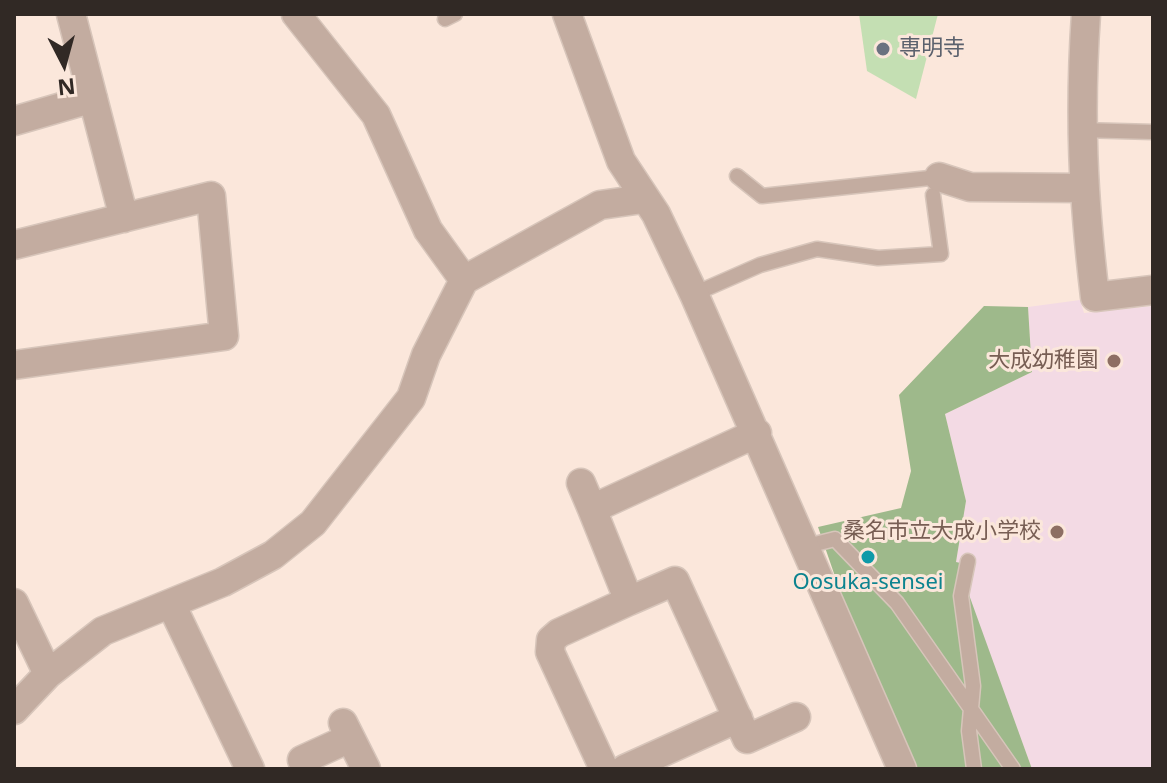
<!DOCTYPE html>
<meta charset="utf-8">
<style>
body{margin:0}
#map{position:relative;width:1167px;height:783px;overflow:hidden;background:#fbe7db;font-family:"Noto Sans",sans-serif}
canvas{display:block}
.frame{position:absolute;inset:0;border:16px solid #312925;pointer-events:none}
.north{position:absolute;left:24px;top:24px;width:80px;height:80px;-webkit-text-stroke:6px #fbe7db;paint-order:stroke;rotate:174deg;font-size:22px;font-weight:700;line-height:32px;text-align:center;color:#312925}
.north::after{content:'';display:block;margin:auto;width:28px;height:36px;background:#312925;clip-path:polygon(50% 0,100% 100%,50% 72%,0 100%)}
</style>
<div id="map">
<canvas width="1167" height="783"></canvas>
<div class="frame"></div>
<div class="north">N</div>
</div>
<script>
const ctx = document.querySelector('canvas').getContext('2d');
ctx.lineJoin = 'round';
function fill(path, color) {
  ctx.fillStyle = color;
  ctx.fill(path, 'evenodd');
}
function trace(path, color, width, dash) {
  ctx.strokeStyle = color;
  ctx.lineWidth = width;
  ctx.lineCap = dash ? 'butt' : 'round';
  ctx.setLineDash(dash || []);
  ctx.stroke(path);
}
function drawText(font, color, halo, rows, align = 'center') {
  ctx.font = font + ' "Noto Sans","Noto Sans JP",sans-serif';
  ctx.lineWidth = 6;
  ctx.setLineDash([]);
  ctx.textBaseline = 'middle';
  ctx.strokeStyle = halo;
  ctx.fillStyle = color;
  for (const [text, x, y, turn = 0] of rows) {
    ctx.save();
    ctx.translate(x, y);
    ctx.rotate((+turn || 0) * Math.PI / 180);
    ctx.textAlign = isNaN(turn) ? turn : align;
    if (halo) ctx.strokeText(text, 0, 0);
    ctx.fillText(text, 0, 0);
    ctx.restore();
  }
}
const education = new Path2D(`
 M 1080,300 L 1084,313 L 1153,306 L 1153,769 L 1032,769 L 956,562 L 966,501 L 945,414 L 1032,372 L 1028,307 Z`);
const green = new Path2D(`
 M 859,14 L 938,14 L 916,99 L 867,71 Z`);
const forest = new Path2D(`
 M 984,306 L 1028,307 L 1032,372 L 945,414 L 966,501 L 956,562 L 974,566 L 968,592 L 1032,769 L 914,769 L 859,646 L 818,527 L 901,508 L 911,471 L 899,395 Z`);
const lane = new Path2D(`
 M 445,19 L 455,14
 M 1081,130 L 1153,132
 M 737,176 L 762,196 L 939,177
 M 694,294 L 760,265 L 817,249 L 878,258 L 941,254 L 933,195
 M 807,546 L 835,539 L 897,603 L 1013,769
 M 968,561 L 961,596 L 973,686 L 969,731 L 974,769`);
const street = new Path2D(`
 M 71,14 L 124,218
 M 296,14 L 376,115 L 428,230 L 464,280
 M 567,14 L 621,161 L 656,214 L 694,294 L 902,769
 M 1086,14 C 1079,115 1083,197 1095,297 L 1153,290
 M 14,121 L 93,98
 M 939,177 L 970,187 L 1082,188
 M 14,245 L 211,196 L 224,336 L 14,365
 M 581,483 L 592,509
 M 629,601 L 675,581 L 747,739 L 796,717
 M 14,603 L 48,674
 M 171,604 L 250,769
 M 14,710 L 48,674 L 103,631 L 223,582 L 273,555 L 313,523 L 411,398 L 426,355 L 464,280 L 600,205 L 643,199
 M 343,723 L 366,769
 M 302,760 L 350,738
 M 604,769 L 550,652 L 551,640 L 559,633 L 629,601 L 592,509 L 757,433
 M 625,769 L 738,718`);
const markers = [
 [883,49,8,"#6b7280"],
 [1114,361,8,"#8d6e63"],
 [1057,532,8,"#8d6e63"],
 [868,557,8,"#0f9aa8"]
];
const worshipNames = [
 ["専明寺",899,49]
];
const educationNames = [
 ["大成幼稚園",1098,361],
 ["桑名市立大成小学校",1041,532]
];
const cultureNames = [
 ["Oosuka-sensei",868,583]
];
fill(education, '#f3dae4');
fill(green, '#c4dfb3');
fill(forest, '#9eb98b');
trace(lane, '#d7c5ba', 17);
trace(street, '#d7c5ba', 31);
trace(lane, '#c3aca0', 14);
trace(street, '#c3aca0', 28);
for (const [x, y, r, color] of markers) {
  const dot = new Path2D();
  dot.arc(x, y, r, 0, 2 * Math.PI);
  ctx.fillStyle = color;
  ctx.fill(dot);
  trace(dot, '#fbe7db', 3);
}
drawText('22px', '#5b616d', '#fbe7db', worshipNames, 'left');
drawText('22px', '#785e54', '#fbe7db', educationNames, 'right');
drawText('22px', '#0d838f', '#fbe7db', cultureNames);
</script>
